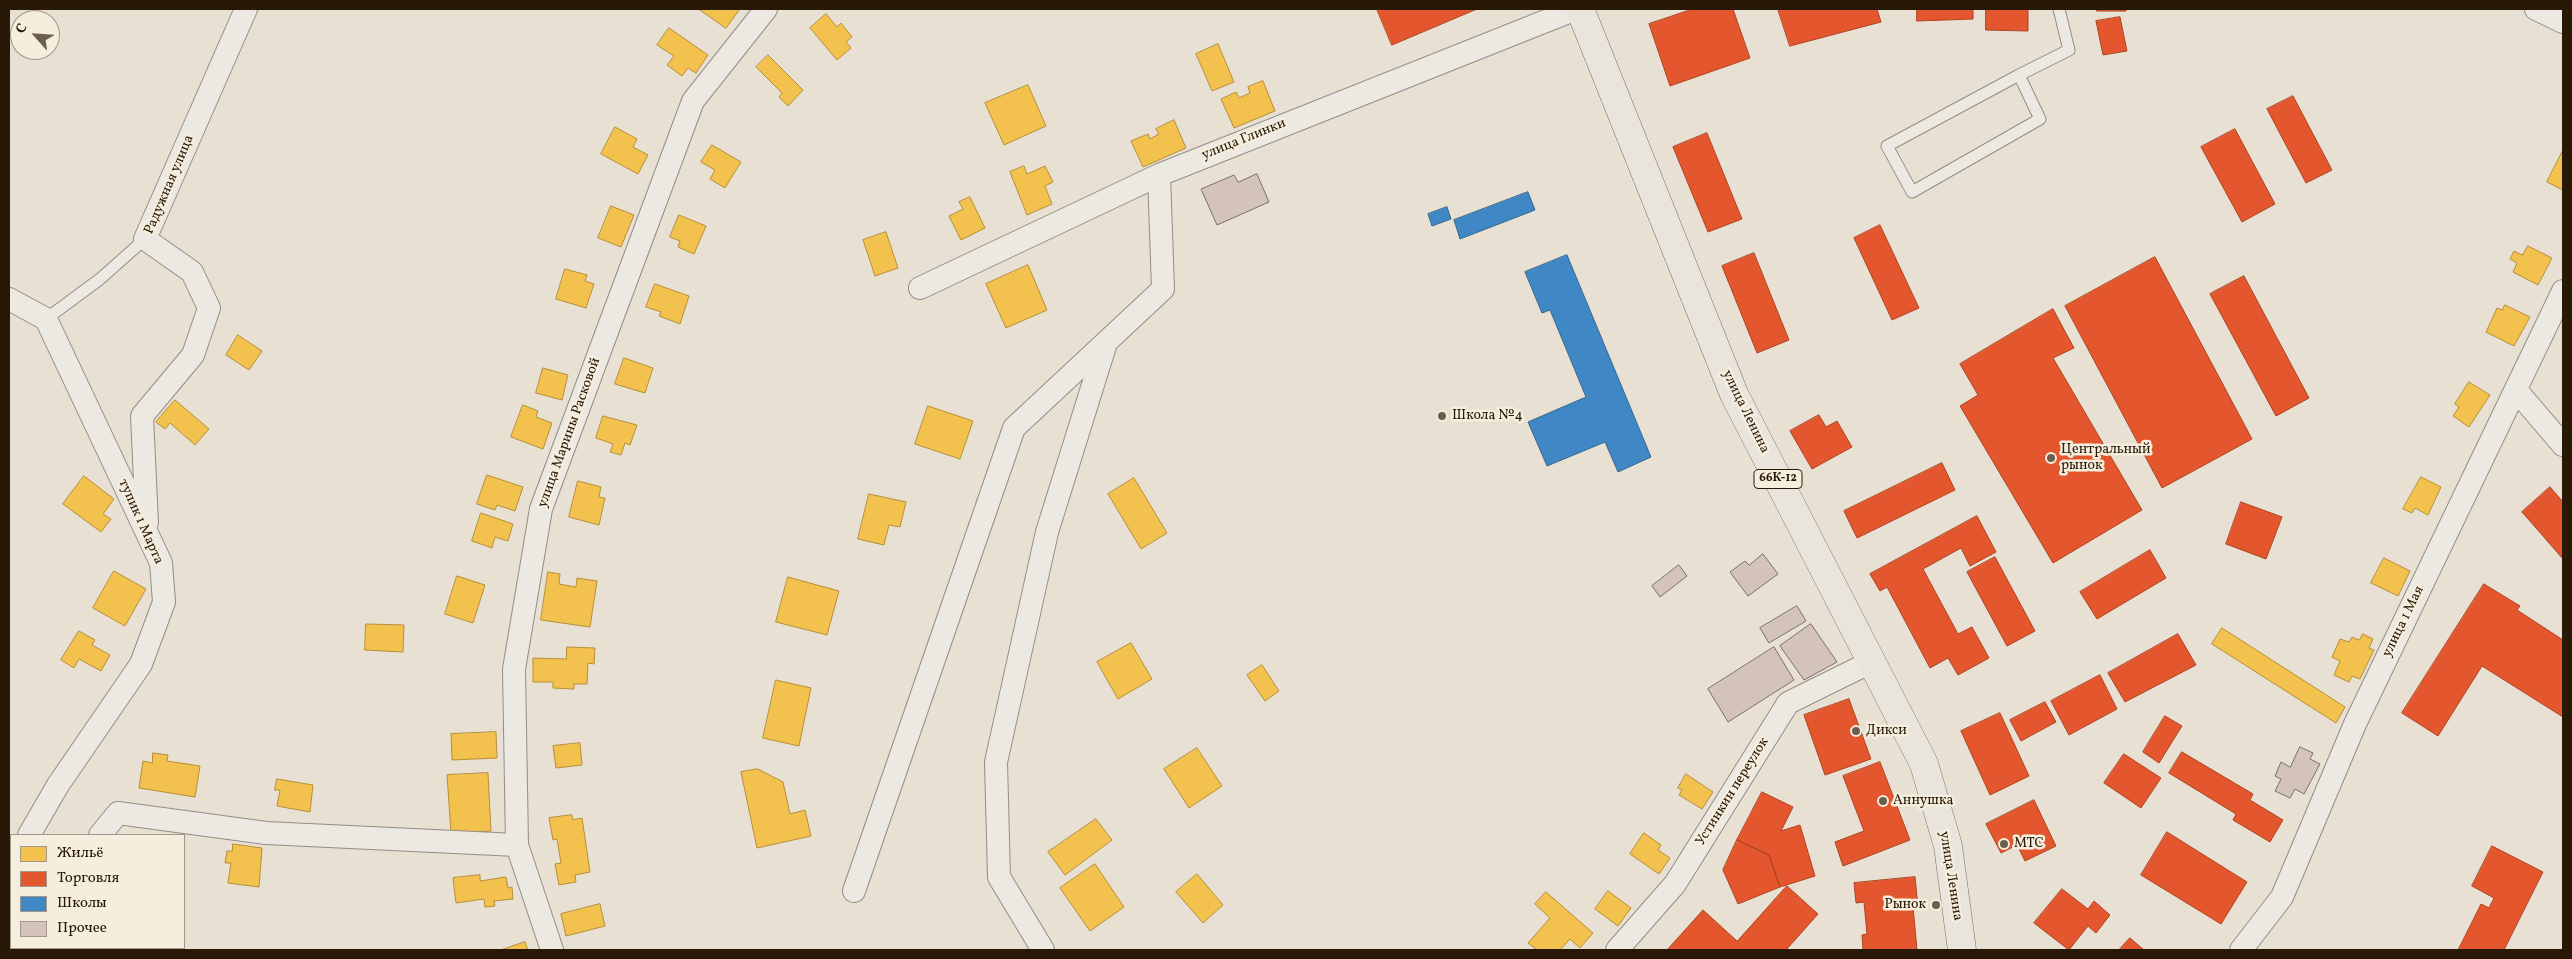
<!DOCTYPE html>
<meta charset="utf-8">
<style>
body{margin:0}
#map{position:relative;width:2572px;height:959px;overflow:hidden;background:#e8e0d2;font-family:Vollkorn,serif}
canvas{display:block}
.frame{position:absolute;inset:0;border:10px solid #281806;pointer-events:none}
.legend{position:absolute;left:10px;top:834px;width:175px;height:115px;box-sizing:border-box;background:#f5eddd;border:1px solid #a39887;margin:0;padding:6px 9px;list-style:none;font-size:15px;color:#281806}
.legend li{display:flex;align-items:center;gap:10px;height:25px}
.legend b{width:25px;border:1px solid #a39887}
.north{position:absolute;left:10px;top:10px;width:50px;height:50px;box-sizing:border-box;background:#f5eddd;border:1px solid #a39887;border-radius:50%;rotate:296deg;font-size:14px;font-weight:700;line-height:20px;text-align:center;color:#281806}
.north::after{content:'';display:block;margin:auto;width:18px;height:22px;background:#6b5e4d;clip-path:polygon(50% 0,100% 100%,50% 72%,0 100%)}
</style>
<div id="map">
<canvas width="2572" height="959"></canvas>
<div class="frame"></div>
<ul class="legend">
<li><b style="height:14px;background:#f2c14e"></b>Жильё</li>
<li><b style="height:14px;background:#e4572e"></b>Торговля</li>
<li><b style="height:14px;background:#3f88c5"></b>Школы</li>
<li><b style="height:14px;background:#d3c3b9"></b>Прочее</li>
</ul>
<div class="north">С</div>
</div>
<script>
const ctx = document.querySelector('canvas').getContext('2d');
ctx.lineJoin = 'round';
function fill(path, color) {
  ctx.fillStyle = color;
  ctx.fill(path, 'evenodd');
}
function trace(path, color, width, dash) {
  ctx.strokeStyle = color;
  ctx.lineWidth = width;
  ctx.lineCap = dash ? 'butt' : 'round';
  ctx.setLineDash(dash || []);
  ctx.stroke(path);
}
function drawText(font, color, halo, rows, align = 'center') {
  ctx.font = font + ' Vollkorn,serif';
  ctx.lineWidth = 5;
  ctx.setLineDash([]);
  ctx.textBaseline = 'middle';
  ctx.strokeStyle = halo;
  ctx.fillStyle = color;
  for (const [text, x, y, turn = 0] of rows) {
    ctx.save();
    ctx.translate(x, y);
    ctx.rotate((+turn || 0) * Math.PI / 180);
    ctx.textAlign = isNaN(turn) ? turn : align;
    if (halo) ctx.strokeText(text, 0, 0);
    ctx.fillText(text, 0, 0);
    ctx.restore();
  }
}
const homes = new Path2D(`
 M 699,9 L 740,9 L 726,28 Z
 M 826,14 L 837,27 L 841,23 L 852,37 L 846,42 L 851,48 L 837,60 L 810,28 Z
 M 669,28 L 708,55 L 696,73 L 688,68 L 682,76 L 667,65 L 674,56 L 657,45 Z
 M 1218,44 L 1234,82 L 1212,91 L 1196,54 Z
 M 768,55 L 803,90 L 788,106 L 779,97 L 782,93 L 756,67 Z
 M 1263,81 L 1275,111 L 1234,128 L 1221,99 L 1236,92 L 1239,98 L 1250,93 L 1248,87 Z
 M 1028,85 L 1046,126 L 1004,145 L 985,103 Z
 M 1174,120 L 1186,148 L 1143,167 L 1131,141 L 1148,134 L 1150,139 L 1159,134 L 1156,129 Z
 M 615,127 L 637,139 L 633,147 L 648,155 L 638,174 L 601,154 Z
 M 712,145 L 741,162 L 725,188 L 710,179 L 715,170 L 701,162 Z
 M 2563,150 L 2563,190 L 2547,182 Z
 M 1024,166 L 1027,174 L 1045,166 L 1053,182 L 1045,186 L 1052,204 L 1027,215 L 1010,172 Z
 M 970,197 L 985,228 L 961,240 L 949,216 L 963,209 L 959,202 Z
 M 611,206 L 634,215 L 621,247 L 598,238 Z
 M 679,215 L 706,226 L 694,254 L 678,247 L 680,241 L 670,237 Z
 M 886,232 L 898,268 L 875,276 L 863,240 Z
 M 2528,246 L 2552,258 L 2538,285 L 2513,272 L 2517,263 L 2510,259 L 2514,251 L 2522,255 Z
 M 1028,265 L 1047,310 L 1006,328 L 986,284 Z
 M 565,269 L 587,275 L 585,281 L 594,284 L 586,308 L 556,299 Z
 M 655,284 L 689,296 L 680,324 L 659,316 L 661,312 L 646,307 Z
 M 2505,305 L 2530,317 L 2514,346 L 2486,332 L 2497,308 L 2502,310 Z
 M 238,335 L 262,351 L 249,370 L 226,355 Z
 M 624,358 L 653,368 L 645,393 L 615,384 Z
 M 543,368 L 568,375 L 562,400 L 536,393 Z
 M 2469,382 L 2490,395 L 2469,427 L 2453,416 L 2459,407 L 2455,404 Z
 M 175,400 L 209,429 L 195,445 L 170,423 L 165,429 L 156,422 Z
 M 523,405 L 538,411 L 536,417 L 552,423 L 543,449 L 511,437 Z
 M 928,406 L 973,421 L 960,459 L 915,444 Z
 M 603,416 L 637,425 L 630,445 L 625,443 L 621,455 L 610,452 L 613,444 L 596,438 Z
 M 487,475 L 523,487 L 515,511 L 497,505 L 495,510 L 477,504 Z
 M 84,476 L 114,499 L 103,514 L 111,519 L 101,532 L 63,504 Z
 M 2421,477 L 2441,487 L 2428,515 L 2415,508 L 2412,513 L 2403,509 Z
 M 1134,478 L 1167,533 L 1141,549 L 1108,494 Z
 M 578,481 L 601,487 L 599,497 L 605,498 L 599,525 L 569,517 Z
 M 869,494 L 906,502 L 900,527 L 889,525 L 884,545 L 858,539 Z
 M 481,513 L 513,524 L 508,541 L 495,537 L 492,548 L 472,541 Z
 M 2384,558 L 2410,571 L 2398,596 L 2371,583 Z
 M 114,571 L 146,589 L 125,626 L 93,608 Z
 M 548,572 L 560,574 L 559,584 L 576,587 L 577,578 L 597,581 L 590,627 L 541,620 Z
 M 457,576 L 485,585 L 473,623 L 445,614 Z
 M 788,577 L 839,591 L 827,635 L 776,622 Z
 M 366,624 L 404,625 L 403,652 L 365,650 Z
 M 2222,628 L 2345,707 L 2336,723 L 2212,644 Z
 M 79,631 L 95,640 L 92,645 L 110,655 L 101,671 L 79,659 L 74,668 L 61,660 Z
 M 2363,634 L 2373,639 L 2369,648 L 2374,650 L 2360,679 L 2352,676 L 2349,682 L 2334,675 L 2340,661 L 2332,657 L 2340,639 L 2349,642 L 2352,637 L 2359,640 Z
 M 1131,643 L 1152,679 L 1118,699 L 1097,662 Z
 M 567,647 L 595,648 L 594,664 L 588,663 L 587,684 L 574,684 L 574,689 L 553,688 L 553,682 L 533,682 L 533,658 L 566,659 Z
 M 1262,665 L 1279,691 L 1265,701 L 1247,675 Z
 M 776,680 L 811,688 L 799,746 L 763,738 Z
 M 496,732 L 497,758 L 452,760 L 451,734 Z
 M 580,743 L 582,765 L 556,768 L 553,746 Z
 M 1197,748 L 1222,786 L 1189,808 L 1164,769 Z
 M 153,753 L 168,755 L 167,761 L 200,766 L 195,797 L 139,788 L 143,761 L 152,763 Z
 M 758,769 L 783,782 L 790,814 L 805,810 L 811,836 L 757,848 L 741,772 Z
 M 488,773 L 491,831 L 451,833 L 447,775 Z
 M 1686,774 L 1713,792 L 1702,809 L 1679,795 L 1682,790 L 1678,788 Z
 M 277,779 L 313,785 L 310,812 L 277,806 L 280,790 L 275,790 Z
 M 572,815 L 573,820 L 582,818 L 590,872 L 575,875 L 576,882 L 559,885 L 555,864 L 561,863 L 557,839 L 553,840 L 549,818 Z
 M 1096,819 L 1112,840 L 1065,875 L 1048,852 Z
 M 1644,833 L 1661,845 L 1658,850 L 1670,858 L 1659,874 L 1630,854 Z
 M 233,844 L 262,848 L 259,887 L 228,883 L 231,863 L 225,863 L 227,851 L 232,851 Z
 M 1095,864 L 1124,907 L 1090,931 L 1060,888 Z
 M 1197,874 L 1223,905 L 1203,923 L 1176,892 Z
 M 480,875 L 480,881 L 506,877 L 508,888 L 512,887 L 513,899 L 494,901 L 495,906 L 485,907 L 484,899 L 456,903 L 453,878 Z
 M 1608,891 L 1631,908 L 1618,926 L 1595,909 Z
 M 1546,892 L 1593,933 L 1580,948 L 1570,939 L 1560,950 L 1537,950 L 1528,943 L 1550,918 L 1535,904 Z
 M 600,904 L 605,926 L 566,936 L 561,914 Z
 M 525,942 L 528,950 L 501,950 Z`);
const shops = new Path2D(`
 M 1377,9 L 1477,9 L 1392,45 Z
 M 1693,9 L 1733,9 L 1750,58 L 1670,86 L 1649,24 Z
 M 1778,9 L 1877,9 L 1881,22 L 1790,46 Z
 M 1917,9 L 1973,9 L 1973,19 L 1917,21 Z
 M 1986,9 L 2028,9 L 2028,31 L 1986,30 Z
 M 2097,9 L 2126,9 L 2126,11 L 2097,11 Z
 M 2120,17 L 2127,51 L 2103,55 L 2096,21 Z
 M 2293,96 L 2332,170 L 2306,183 L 2267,109 Z
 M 2235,129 L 2275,204 L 2242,222 L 2201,147 Z
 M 1707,133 L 1742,219 L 1708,232 L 1673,147 Z
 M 1880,225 L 1919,308 L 1892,320 L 1854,238 Z
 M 1754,253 L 1789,340 L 1757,353 L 1722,266 Z
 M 2155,257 L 2252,439 L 2162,488 L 2065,306 Z
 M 2244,276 L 2309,398 L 2276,416 L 2210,294 Z
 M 2053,309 L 2074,348 L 2053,358 L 2142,510 L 2053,563 L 1960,406 L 1978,395 L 1960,364 Z
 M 1819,415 L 1826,427 L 1837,421 L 1852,447 L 1812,469 L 1790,431 Z
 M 1942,463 L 1955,490 L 1857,538 L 1844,511 Z
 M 2550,487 L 2563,502 L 2563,559 L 2522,512 Z
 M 2241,502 L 2282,517 L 2266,559 L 2226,544 Z
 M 1977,516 L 1996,552 L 1970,566 L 1961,548 L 1923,569 L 1958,634 L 1972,627 L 1989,658 L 1958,675 L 1948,658 L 1930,668 L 1887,587 L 1880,591 L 1870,574 Z
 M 2150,550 L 2166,578 L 2097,619 L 2080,592 Z
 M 1995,557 L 2035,631 L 2007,646 L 1967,572 Z
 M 2484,584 L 2520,606 L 2517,610 L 2563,640 L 2563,717 L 2482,666 L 2438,736 L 2402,713 Z
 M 2178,634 L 2196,665 L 2125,702 L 2108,673 Z
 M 2100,675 L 2117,709 L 2069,735 L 2051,701 Z
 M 1849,699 L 1871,759 L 1825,775 L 1804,715 Z
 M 2045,702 L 2056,722 L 2021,741 L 2010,720 Z
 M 2000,713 L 2029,776 L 1990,795 L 1961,731 Z
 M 2165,716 L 2182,726 L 2159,763 L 2143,752 Z
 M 2182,752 L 2253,794 L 2250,800 L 2283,820 L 2270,842 L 2233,820 L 2236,814 L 2169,773 Z
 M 2124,754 L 2161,778 L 2141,808 L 2104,783 Z
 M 1880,762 L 1910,840 L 1843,866 L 1835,842 L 1864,831 L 1843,776 Z
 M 1762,792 L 1793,807 L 1781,831 L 1800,825 L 1815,876 L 1780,887 L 1769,855 L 1737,840 Z
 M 2034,800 L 2056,846 L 2025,861 L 2017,845 L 2001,853 L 1986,824 Z
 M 2167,832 L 2247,882 L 2221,924 L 2141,875 Z
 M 1737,840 L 1769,855 L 1780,887 L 1738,904 L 1723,870 Z
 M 2492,846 L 2543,872 L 2504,950 L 2458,950 L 2481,904 L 2489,908 L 2494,898 L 2472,886 Z
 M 1915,877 L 1918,907 L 1913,907 L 1917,950 L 1863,950 L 1862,935 L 1867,934 L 1864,902 L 1856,903 L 1854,883 Z
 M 1787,886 L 1818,914 L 1786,950 L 1667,950 L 1703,910 L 1737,941 Z
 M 2062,889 L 2088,909 L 2094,901 L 2110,915 L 2096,933 L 2088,926 L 2069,950 L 2034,923 Z
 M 2130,938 L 2144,950 L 2119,950 Z`);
const schools = new Path2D(`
 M 1528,192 L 1535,210 L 1460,239 L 1454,220 Z
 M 1447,207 L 1451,219 L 1432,226 L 1428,214 Z
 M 1567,255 L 1651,457 L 1618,472 L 1605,442 L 1547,466 L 1528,422 L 1586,397 L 1550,310 L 1542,313 L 1525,272 Z`);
const building = new Path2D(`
 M 1257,174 L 1269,202 L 1217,225 L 1201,189 L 1234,175 L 1238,182 Z
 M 1763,554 L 1778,574 L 1748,596 L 1730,572 L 1745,561 L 1749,565 Z
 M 1679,565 L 1687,576 L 1660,597 L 1652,586 Z
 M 1797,606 L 1806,621 L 1769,643 L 1760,628 Z
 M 1811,624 L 1837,662 L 1804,680 L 1780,646 Z
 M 1774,647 L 1794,680 L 1728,722 L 1708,689 Z
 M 2300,747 L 2313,753 L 2310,759 L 2320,764 L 2304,794 L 2295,789 L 2290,798 L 2275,791 L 2281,779 L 2275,776 L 2281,762 L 2290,767 Z`);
const service = new Path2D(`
 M 2019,75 L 2040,119 L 1912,192 L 1887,146 L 2019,75 L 2069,50 L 2059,9
 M 46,319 L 100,279 L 145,239`);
const minor = new Path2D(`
 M 2536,9 L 2563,22
 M 920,288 L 1159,175 L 1576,9
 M 9,299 L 46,319 L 161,563 L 164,602 L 141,664 L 58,785 L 29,835
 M 2516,390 L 2563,445
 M 147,523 L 142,416 L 193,355 L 209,308 L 192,272 L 145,239 L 246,9
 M 100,835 L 118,813 L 266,833 L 517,845
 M 9,870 L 11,866
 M 854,891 L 1014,428 L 1163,289 L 1159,175
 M 9,901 L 11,904
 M 46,948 L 47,950
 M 552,950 L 517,845 L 514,669 L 541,509 L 693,101 L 766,9
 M 1043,950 L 999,877 L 996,762 L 1047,532 L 1106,343
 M 1617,950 L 1675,884 L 1788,703 L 1871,662
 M 2241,950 L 2282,897 L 2355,724 L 2563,291`);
const primary = new Path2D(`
 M 1580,9 L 1734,394 L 1924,764 L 1948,846 L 1962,950`);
const markers = [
 [1442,416,5,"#6b5e4d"],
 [2051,458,5,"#6b5e4d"],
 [1856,731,5,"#6b5e4d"],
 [1883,801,5,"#6b5e4d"],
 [2004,844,5,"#6b5e4d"],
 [1936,905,5,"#6b5e4d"]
];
const shields = [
 [1778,479,48]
];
const shieldNames = [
 ["66К-12",1778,479]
];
const streetNames = [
 ["улица Глинки",1244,140,-22],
 ["Радужная улица",170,185,-67],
 ["улица Ленина",1745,412,64],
 ["улица Марины Расковой",570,433,-70],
 ["тупик 1 Марта",140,522,66],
 ["улица 1 Мая",2404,622,-64],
 ["Устинкин переулок",1733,792,-58],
 ["улица Ленина",1950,876,81]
];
const poiNames = [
 ["Школа №4",1452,416],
 ["Центральный",2061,450],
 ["рынок",2061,466],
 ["Дикси",1866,731],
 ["Аннушка",1893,801],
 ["МТС",2014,844],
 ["Рынок",1926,905,"right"]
];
fill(homes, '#f2c14e');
trace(homes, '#b58e38', 1);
fill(shops, '#e4572e');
trace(shops, '#ac4422', 1);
fill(schools, '#3f88c5');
trace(schools, '#38668c', 1);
fill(building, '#d3c3b9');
trace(building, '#787168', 1);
trace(service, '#948d83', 13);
trace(minor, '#948d83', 24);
trace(primary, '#787168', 29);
trace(service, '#ece8e2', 11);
trace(minor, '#ece8e2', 22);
trace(primary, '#e9e5dd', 28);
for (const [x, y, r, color] of markers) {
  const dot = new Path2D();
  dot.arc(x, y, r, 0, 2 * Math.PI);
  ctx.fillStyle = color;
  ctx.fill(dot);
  trace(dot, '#f5eddd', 2);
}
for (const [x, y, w] of shields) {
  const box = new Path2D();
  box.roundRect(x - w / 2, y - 9.5, w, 19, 4);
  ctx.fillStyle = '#f5eddd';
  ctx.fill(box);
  trace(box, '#281806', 1);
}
drawText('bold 12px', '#281806', null, shieldNames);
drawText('14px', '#281806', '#f5eddd', streetNames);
drawText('14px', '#281806', '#f5eddd', poiNames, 'left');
</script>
